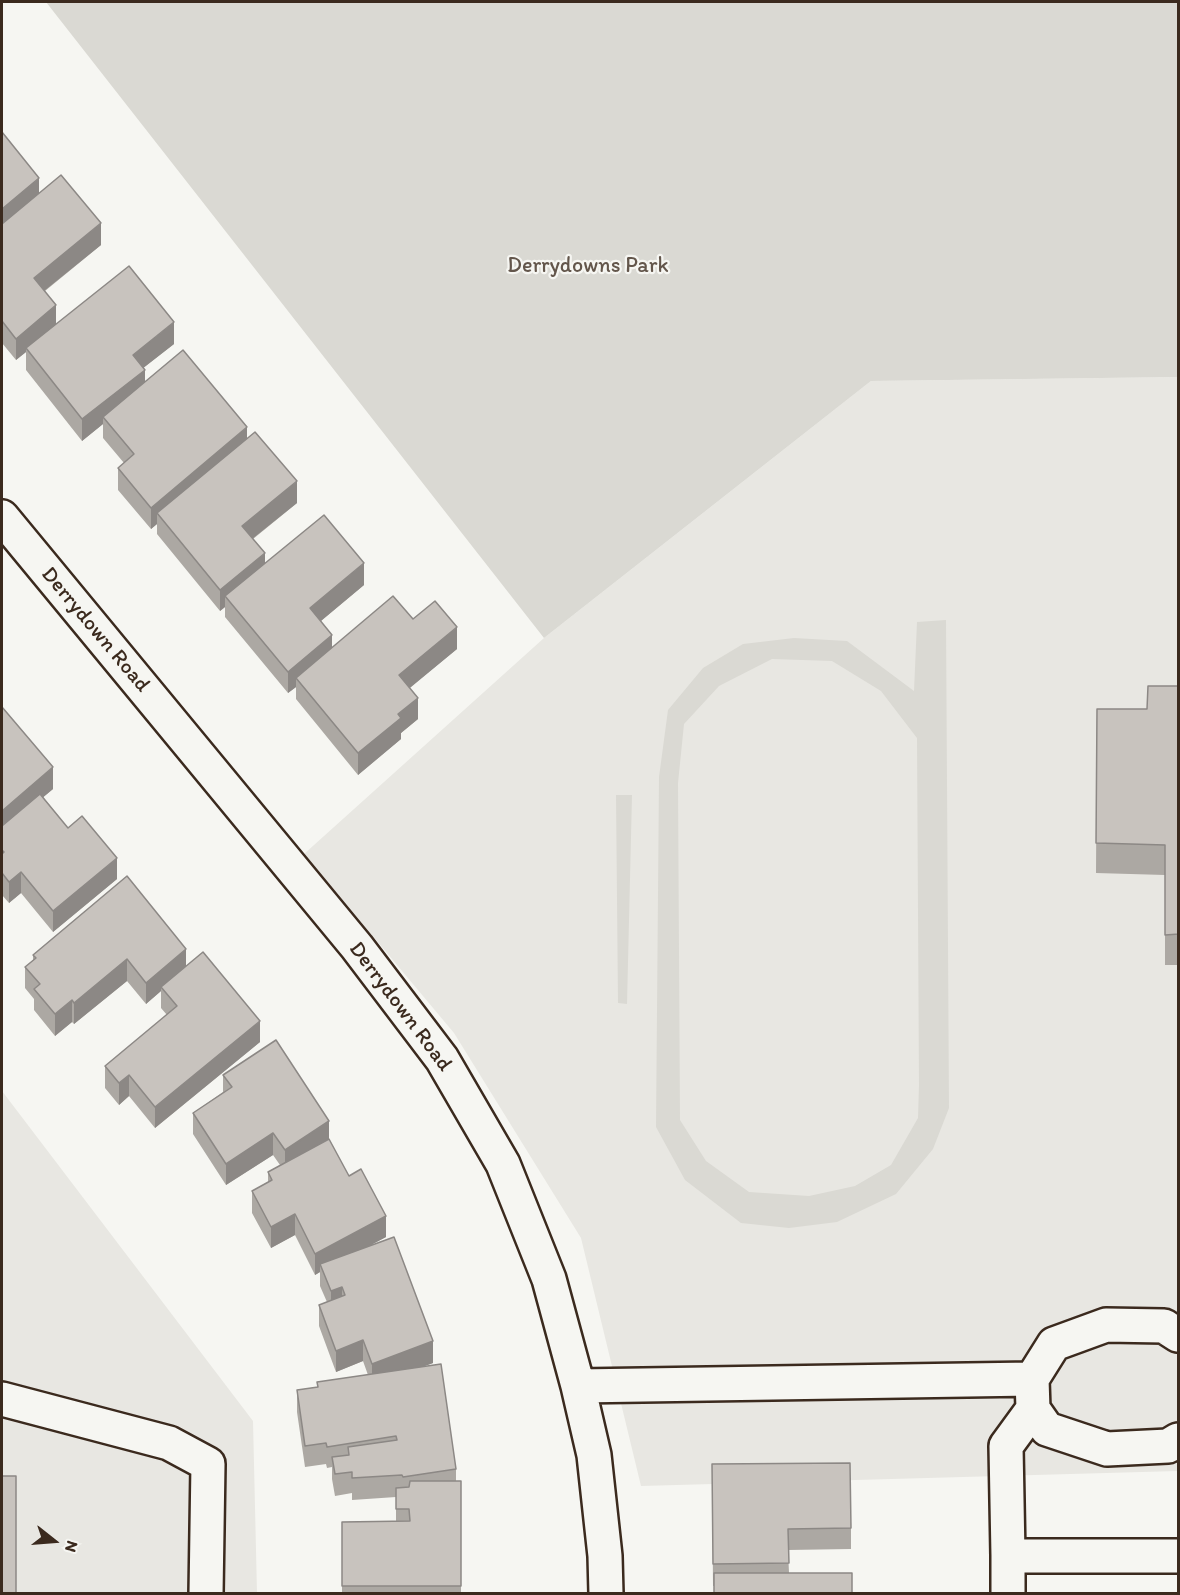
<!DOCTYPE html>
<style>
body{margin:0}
#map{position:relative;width:1180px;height:1595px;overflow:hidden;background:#f6f6f2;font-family:Itim,sans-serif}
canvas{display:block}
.frame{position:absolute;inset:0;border:3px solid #3b2a1e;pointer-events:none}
.north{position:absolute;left:24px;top:1511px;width:60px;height:60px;-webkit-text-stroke:4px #f6f6f2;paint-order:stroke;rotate:107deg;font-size:16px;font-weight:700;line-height:24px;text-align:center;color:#3b2a1e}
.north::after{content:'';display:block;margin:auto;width:21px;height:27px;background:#3b2a1e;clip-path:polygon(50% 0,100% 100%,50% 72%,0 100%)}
</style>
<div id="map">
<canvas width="1180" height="1595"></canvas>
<div class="frame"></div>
<div class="north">N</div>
</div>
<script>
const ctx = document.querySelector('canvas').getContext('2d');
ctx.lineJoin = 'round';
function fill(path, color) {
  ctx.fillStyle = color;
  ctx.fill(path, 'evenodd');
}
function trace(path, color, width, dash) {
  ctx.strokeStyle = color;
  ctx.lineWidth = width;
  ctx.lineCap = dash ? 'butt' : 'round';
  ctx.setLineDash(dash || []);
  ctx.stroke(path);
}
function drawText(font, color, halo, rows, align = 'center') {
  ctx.font = font + ' Itim,sans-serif';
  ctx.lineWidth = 4.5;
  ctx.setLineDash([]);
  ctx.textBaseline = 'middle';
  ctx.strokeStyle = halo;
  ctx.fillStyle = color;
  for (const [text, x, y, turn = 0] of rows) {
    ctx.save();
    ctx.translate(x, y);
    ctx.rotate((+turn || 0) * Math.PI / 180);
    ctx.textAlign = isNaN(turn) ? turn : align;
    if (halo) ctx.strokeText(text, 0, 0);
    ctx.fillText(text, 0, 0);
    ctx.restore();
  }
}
const built = new Path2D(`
 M 1178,377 L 1178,1471 L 641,1486 L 581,1238 L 454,1033 L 304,854 L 544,638 L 871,381 Z
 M 2,1091 L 253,1421 L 257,1593 L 2,1593 Z`);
const green = new Path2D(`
 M 46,2 L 1178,2 L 1178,377 L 871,381 L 544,638 Z
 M 946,620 L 949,1108 L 933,1149 L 896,1194 L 837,1222 L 789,1228 L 741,1223 L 685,1180 L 656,1127 L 659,777 L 668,710 L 703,668 L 743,644 L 794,638 L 847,641 L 914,691 L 917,622 ZM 772,659 L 832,661 L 881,691 L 917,738 L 919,1085 L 918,1118 L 891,1165 L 855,1186 L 809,1196 L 749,1192 L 706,1161 L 680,1120 L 678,783 L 684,724 L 719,686 Z
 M 616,795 L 632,795 L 627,1004 L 618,1003 Z`);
const minor = new Path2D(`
 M 2,517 L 357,947 L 442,1059 L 503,1164 L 549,1279 L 578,1386 L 594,1455 L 605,1556 L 606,1594
 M 1178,1335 L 1164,1326 L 1106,1325 L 1054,1344 L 1032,1379 L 1033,1409 L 1047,1429 L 1107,1449 L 1168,1446 L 1178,1440
 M 578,1386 L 1032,1379
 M 2,1399 L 169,1443 L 208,1464 L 206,1594
 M 1008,1556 L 1006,1446 L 1033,1409
 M 1008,1594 L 1008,1556 L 1178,1556`);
const wall = new Path2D(`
 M 2,132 L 39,192 L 101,245 L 45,291 L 56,324 L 174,344 L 143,368 L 145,382 L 247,439 L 297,503 L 253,539 L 265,564 L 364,585 L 321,621 L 332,647 L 413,619 L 457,649 L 409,688 L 418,719 L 401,733 L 401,739 L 358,775 L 296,699 L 296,687 L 288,693 L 225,617 L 225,607 L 220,611 L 157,534 L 157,524 L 151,529 L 118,490 L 118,468 L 124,463 L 103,438 L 103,424 L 82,441 L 26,370 L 26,352 L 16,360 L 2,343 Z
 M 1179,686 L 1179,965 L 1165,965 L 1165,875 L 1096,873 L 1097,709 L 1147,709 Z
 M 2,707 L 53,789 L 43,797 L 68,828 L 117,879 L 53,932 L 21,893 L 9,903 L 2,895 Z
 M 127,876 L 186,966 L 260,1042 L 155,1128 L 129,1096 L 119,1105 L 105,1088 L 105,1066 L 167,1015 L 161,1008 L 161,991 L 146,1004 L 127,981 L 74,1024 L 72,1022 L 55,1036 L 34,1010 L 34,999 L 25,988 L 25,967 L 33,960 L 33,955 Z
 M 223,1075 L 329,1139 L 349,1176 L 386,1237 L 372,1244 L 433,1363 L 421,1367 L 456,1469 L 456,1481 L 461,1481 L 461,1593 L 342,1593 L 342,1522 L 396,1521 L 396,1497 L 352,1500 L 352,1493 L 335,1496 L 332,1479 L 332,1467 L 327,1468 L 326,1464 L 305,1467 L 297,1412 L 297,1390 L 317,1387 L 317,1382 L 368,1375 L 363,1361 L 336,1372 L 319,1326 L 319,1305 L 327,1302 L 320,1286 L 320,1272 L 315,1275 L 295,1235 L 271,1248 L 252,1213 L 252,1191 L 268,1182 L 268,1172 L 280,1165 L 273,1155 L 226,1185 L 193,1134 L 193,1113 L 223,1092 Z
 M 712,1464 L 851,1528 L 851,1549 L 788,1550 L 789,1573 L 713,1586 Z`);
const shadedWall = new Path2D(`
 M 39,178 L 39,199 L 2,231 L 2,209 Z
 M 101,223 L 101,245 L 34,299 L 34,278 Z
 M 56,305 L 56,327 L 26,348 L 26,352 L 16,360 L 16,339 Z
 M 174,322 L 174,344 L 133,376 L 133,355 Z
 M 145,370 L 145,391 L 103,417 L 103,424 L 82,441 L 82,419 Z
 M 247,427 L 247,448 L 157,513 L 157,524 L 151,529 L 151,508 Z
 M 297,481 L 297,503 L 242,547 L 242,526 Z
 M 265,553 L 265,575 L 225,596 L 225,607 L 220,611 L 220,590 Z
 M 364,563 L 364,585 L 310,630 L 310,608 Z
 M 457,627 L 457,649 L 399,697 L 399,675 Z
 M 332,635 L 332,656 L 296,678 L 296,687 L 288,693 L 288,672 Z
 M 418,698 L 418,719 L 401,733 L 401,739 L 358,775 L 358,753 L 398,714 Z
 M 53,767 L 53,789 L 2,832 L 2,811 Z
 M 117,858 L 117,879 L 53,932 L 53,911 Z
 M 21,872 L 21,893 L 9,903 L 9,882 Z
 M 186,949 L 186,970 L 161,987 L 161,991 L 146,1004 L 146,983 Z
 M 127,959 L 127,981 L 74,1024 L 74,1003 Z
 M 72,1000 L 72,1022 L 55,1036 L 55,1014 Z
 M 260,1021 L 260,1042 L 155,1128 L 155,1107 Z
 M 129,1075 L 129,1096 L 119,1105 L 119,1083 Z
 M 329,1121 L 329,1142 L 285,1172 L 285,1150 Z
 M 273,1133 L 273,1155 L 226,1185 L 226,1164 Z
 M 295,1214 L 295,1235 L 271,1248 L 271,1227 Z
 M 386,1216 L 386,1237 L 323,1271 L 320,1264 L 320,1272 L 315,1275 L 315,1254 Z
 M 342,1287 L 342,1308 L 331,1312 L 331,1291 Z
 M 363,1340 L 363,1361 L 336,1372 L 336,1351 Z
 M 433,1341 L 433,1363 L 372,1386 L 372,1364 Z`);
const building = new Path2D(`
 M 2,132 L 39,178 L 2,209 Z
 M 61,175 L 101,223 L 34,278 L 56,305 L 16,339 L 2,321 L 2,224 Z
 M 129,266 L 174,322 L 133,355 L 145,370 L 82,419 L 26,348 Z
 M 183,350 L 247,427 L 151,508 L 118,468 L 134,454 L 103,417 Z
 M 255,432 L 297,481 L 242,526 L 265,553 L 220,590 L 157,513 Z
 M 324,515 L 364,563 L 310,608 L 332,635 L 288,672 L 225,596 Z
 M 393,596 L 413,619 L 435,601 L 457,627 L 399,675 L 418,698 L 398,714 L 401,718 L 358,753 L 296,678 Z
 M 1148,686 L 1179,686 L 1179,934 L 1165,935 L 1165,845 L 1096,843 L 1097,709 L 1147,709 Z
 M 2,707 L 53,767 L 2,811 Z
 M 40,794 L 68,828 L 82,816 L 117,858 L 53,911 L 21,872 L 9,882 L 2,873 L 2,854 L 4,852 L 2,850 L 2,826 Z
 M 127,876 L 186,949 L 146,983 L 127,959 L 74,1003 L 72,1000 L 55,1014 L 34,989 L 40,984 L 25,967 L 36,958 L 33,955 Z
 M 203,952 L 260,1021 L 155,1107 L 129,1075 L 119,1083 L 105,1066 L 177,1006 L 161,987 Z
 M 276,1040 L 329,1121 L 285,1150 L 273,1133 L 226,1164 L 193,1113 L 232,1087 L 223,1075 Z
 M 329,1139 L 349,1176 L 361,1169 L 386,1216 L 315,1254 L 295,1214 L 271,1227 L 252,1191 L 272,1180 L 268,1172 Z
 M 394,1237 L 433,1341 L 372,1364 L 363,1340 L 336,1351 L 319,1305 L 345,1295 L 342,1287 L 331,1291 L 320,1264 Z
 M 441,1364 L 456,1469 L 403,1477 L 402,1475 L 352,1478 L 352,1472 L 335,1474 L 332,1457 L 349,1455 L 348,1447 L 397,1440 L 396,1436 L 327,1447 L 326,1443 L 305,1446 L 297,1390 L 318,1387 L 317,1382 Z
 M 850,1463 L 851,1528 L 788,1529 L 789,1563 L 713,1564 L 712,1464 Z
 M 2,1476 L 16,1476 L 16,1593 L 2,1593 Z
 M 410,1481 L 461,1481 L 461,1586 L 342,1586 L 342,1522 L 410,1521 L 409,1509 L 396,1509 L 396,1488 L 409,1487 Z
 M 714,1573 L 852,1573 L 852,1593 L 714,1593 Z`);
const parkNames = [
 ["Derrydowns Park",588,266]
];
const streetNames = [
 ["Derrydown Road",95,630,50],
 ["Derrydown Road",400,1007,53]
];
fill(built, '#e8e7e2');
fill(green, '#dad9d3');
trace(minor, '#3b2a1e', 38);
trace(minor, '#f6f6f2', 33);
fill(wall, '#aca8a3');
fill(shadedWall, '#8c8885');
fill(building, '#c8c3be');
trace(building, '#8c8885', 1.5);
drawText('22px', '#63564b', '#f6f6f2', parkNames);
drawText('22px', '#3b2a1e', '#f6f6f2', streetNames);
</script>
